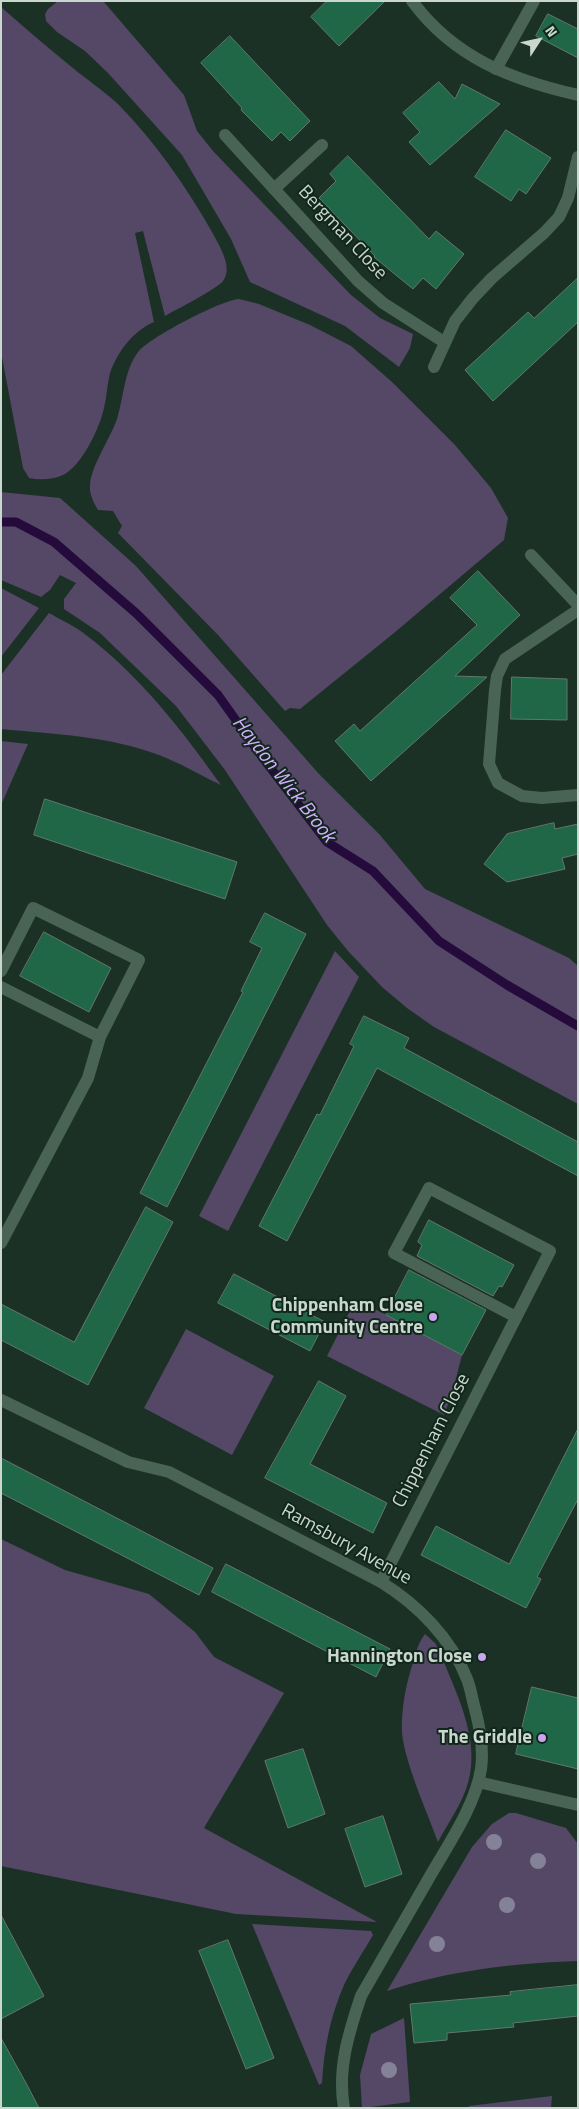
<!DOCTYPE html>
<style>
body{margin:0}
#map{position:relative;width:579px;height:2109px;overflow:hidden;background:#1c3126;font-family:"Titillium Web",sans-serif}
canvas{display:block}
.frame{position:absolute;inset:0;border:2px solid #cad7cf;pointer-events:none}
.north{position:absolute;left:514px;top:15px;width:50px;height:50px;-webkit-text-stroke:4px #12271c;paint-order:stroke;rotate:55deg;font-size:14px;font-weight:700;line-height:20px;text-align:center;color:#cad7cf}
.north::after{content:'';display:block;margin:auto;width:18px;height:22px;background:#cad7cf;clip-path:polygon(50% 0,100% 100%,50% 72%,0 100%)}
</style>
<div id="map">
<canvas width="579" height="2109"></canvas>
<div class="frame"></div>
<div class="north">N</div>
</div>
<script>
const ctx = document.querySelector('canvas').getContext('2d');
ctx.lineJoin = 'round';
function fill(path, color) {
  ctx.fillStyle = color;
  ctx.fill(path, 'evenodd');
}
function trace(path, color, width, dash) {
  ctx.strokeStyle = color;
  ctx.lineWidth = width;
  ctx.lineCap = dash ? 'butt' : 'round';
  ctx.setLineDash(dash || []);
  ctx.stroke(path);
}
function drawText(font, color, halo, rows, align = 'center') {
  ctx.font = font + ' "Titillium Web",sans-serif';
  ctx.lineWidth = 4;
  ctx.setLineDash([]);
  ctx.textBaseline = 'middle';
  ctx.strokeStyle = halo;
  ctx.fillStyle = color;
  for (const [text, x, y, turn = 0] of rows) {
    ctx.save();
    ctx.translate(x, y);
    ctx.rotate((+turn || 0) * Math.PI / 180);
    ctx.textAlign = isNaN(turn) ? turn : align;
    if (halo) ctx.strokeText(text, 0, 0);
    ctx.fillText(text, 0, 0);
    ctx.restore();
  }
}
const green = new Path2D(`
 M 58,1 L 103,1 L 184,95 L 197,131 L 213,151 L 351,295 L 380,318 L 413,334 L 410,348 L 399,367 L 345,326 L 250,282 L 231,239 L 182,155 L 108,73 L 85,51 L 57,32 L 46,21 L 45,14 L 48,9 Z
 M 1,7 C 27,30 53,52 79,73 C 92,83 106,93 118,104 C 155,142 186,186 212,232 C 218,244 234,267 223,281 C 217,289 177,309 165,316 L 143,231 L 135,233 L 154,322 C 133,331 118,351 110,373 C 107,384 107,396 104,408 C 100,427 82,466 63,475 C 52,480 40,480 29,478 L 23,468 L 1,352 Z
 M 239,299 L 259,304 L 310,325 L 351,346 L 392,382 L 455,445 L 491,488 L 508,518 L 504,540 L 394,633 L 300,709 L 290,708 L 285,711 L 218,635 L 118,533 L 122,526 L 113,511 L 98,510 C 94,503 89,494 90,485 C 91,466 110,439 117,419 C 124,397 124,369 139,351 C 151,337 221,300 239,299 Z
 M 1,492 L 60,498 L 136,566 L 319,774 L 380,835 L 425,889 L 569,958 L 578,966 L 578,1104 L 434,1027 L 407,1008 L 382,987 L 348,951 L 327,925 L 225,770 L 176,706 L 100,633 L 64,609 L 64,599 L 76,583 L 60,575 L 50,590 L 41,597 L 1,580 Z
 M 1,588 L 39,608 L 1,657 Z
 M 49,613 C 61,620 75,626 86,635 C 140,676 182,730 221,785 C 200,775 180,763 159,755 C 109,736 54,734 1,729 L 1,675 Z
 M 1,741 L 28,744 L 1,805 Z
 M 335,951 L 359,977 L 228,1231 L 199,1216 Z
 M 356,1299 L 462,1355 L 452,1394 L 444,1415 L 327,1356 Z
 M 186,1329 L 274,1376 L 232,1455 L 144,1408 Z
 M 1,1539 L 65,1570 L 149,1594 L 195,1632 L 214,1657 L 284,1693 L 204,1828 L 377,1922 L 236,1914 L 1,1866 Z
 M 425,1634 L 435,1643 L 439,1650 C 455,1691 481,1738 468,1783 C 462,1804 448,1823 438,1842 C 427,1812 405,1763 402,1733 C 401,1712 405,1689 411,1669 C 415,1657 417,1644 425,1634 Z
 M 509,1813 L 516,1813 L 566,1828 L 578,1844 L 578,1961 C 515,1963 446,1971 387,1991 L 472,1847 L 492,1824 Z
 M 252,1924 L 371,1931 L 373,1935 C 364,1951 352,1968 344,1985 C 330,2017 324,2049 322,2083 L 319,2085 Z
 M 404,2018 L 410,2102 L 362,2108 L 360,2075 L 371,2034 Z
 M 552,2096 L 551,2108 L 469,2108 L 469,2106 Z`);
const stream = new Path2D(`
 M 1,522 L 16,522 L 54,542 L 137,614 L 218,695 L 260,754 L 327,842 L 373,871 L 439,941 L 507,985 L 578,1026`);
const building = new Path2D(`
 M 327,1 L 385,1 L 339,46 L 311,17 Z
 M 548,14 L 578,29 L 578,58 L 536,36 Z
 M 230,36 L 310,121 L 290,141 L 281,132 L 272,141 L 241,110 L 242,108 L 201,63 Z
 M 439,82 L 455,99 L 462,84 L 500,104 L 430,165 L 409,142 L 420,132 L 403,113 Z
 M 506,130 L 551,158 L 526,194 L 519,189 L 511,201 L 475,177 Z
 M 348,156 L 429,239 L 436,231 L 464,254 L 436,289 L 423,278 L 413,289 L 374,257 L 375,256 L 319,198 L 336,181 L 330,174 Z
 M 578,278 L 578,322 L 493,401 L 465,370 L 528,312 L 534,318 Z
 M 478,571 L 520,615 L 455,676 L 487,677 L 371,781 L 335,741 L 354,724 L 360,731 L 477,625 L 450,598 Z
 M 512,677 L 567,679 L 567,720 L 511,719 Z
 M 45,799 L 237,862 L 225,899 L 34,835 Z
 M 554,823 L 555,829 L 578,824 L 578,854 L 562,858 L 565,869 L 507,882 L 484,864 L 507,834 Z
 M 265,913 L 306,934 L 167,1207 L 140,1193 L 243,992 L 241,991 L 262,948 L 250,942 Z
 M 44,932 L 111,968 L 89,1012 L 20,976 Z
 M 364,1016 L 409,1038 L 404,1048 L 578,1142 L 578,1176 L 377,1068 L 287,1241 L 259,1226 L 317,1114 L 320,1115 L 354,1046 L 350,1044 Z
 M 146,1207 L 173,1222 L 88,1385 L 1,1340 L 1,1304 L 74,1342 Z
 M 429,1220 L 514,1265 L 502,1287 L 499,1286 L 493,1296 L 417,1256 L 422,1245 L 418,1242 Z
 M 409,1270 L 486,1310 L 462,1355 L 386,1315 Z
 M 234,1274 L 325,1322 L 310,1351 L 218,1303 Z
 M 319,1381 L 346,1396 L 310,1464 L 387,1503 L 373,1533 L 265,1478 Z
 M 578,1429 L 578,1499 L 537,1577 L 541,1579 L 526,1608 L 421,1555 L 436,1526 L 509,1564 Z
 M 1,1458 L 213,1568 L 199,1595 L 1,1493 Z
 M 226,1564 L 390,1649 L 376,1677 L 212,1592 Z
 M 532,1687 L 578,1698 L 578,1769 L 516,1754 Z
 M 303,1749 L 325,1814 L 288,1828 L 265,1761 Z
 M 383,1816 L 402,1874 L 365,1887 L 345,1829 Z
 M 1,1915 L 44,1996 L 1,2019 Z
 M 228,1940 L 274,2058 L 246,2069 L 199,1951 Z
 M 578,1985 L 578,2016 L 513,2023 L 514,2027 L 447,2033 L 447,2040 L 414,2043 L 410,2004 L 511,1995 L 510,1992 Z
 M 1,2038 L 26,2083 L 39,2108 L 1,2108 Z`);
const service = new Path2D(`
 M 496,69 L 534,1
 M 274,189 L 322,145
 M 1,971 L 33,908 L 139,960 L 100,1037 L 88,1078 L 1,1243
 M 1,987 L 100,1037
 M 381,1582 L 550,1251 L 429,1188 L 394,1253 L 516,1317`);
const minor = new Path2D(`
 M 412,1 C 454,58 512,80 578,95
 M 225,135 L 358,281 L 383,303 L 444,342
 M 434,367 L 455,321 L 473,298 L 492,278 L 544,233 L 559,217 L 568,198 L 578,157
 M 531,555 L 578,605
 M 578,610 L 505,659 L 497,676 L 495,690 L 489,764 L 498,783 L 522,796 L 542,798 L 578,795
 M 1,1400 L 128,1462 L 169,1472 L 381,1582 C 418,1605 451,1638 467,1679 C 471,1689 472,1699 475,1709 C 480,1728 484,1749 481,1769 C 476,1803 450,1842 433,1871 C 409,1913 385,1955 361,1996 C 349,2032 337,2069 344,2108
 M 478,1782 L 578,1805`);
const trees = [
 [494,1842],
 [538,1861],
 [507,1905],
 [437,1944],
 [389,2070]
];
const markers = [
 [433,1317,5,"#c7a6ef"],
 [482,1657,5,"#c7a6ef"],
 [542,1738,5,"#c7a6ef"]
];
const streetNames = [
 ["Bergman Close",342,233,47],
 ["Chippenham Close",432,1441,-63],
 ["Ramsbury Avenue",346,1545,29]
];
const poiNames = [
 ["Chippenham Close",423,1306],
 ["Community Centre",423,1328],
 ["Hannington Close",472,1657],
 ["The Griddle",532,1738]
];
const waterNames = [
 ["Haydon Wick Brook",283,780,52]
];
fill(green, '#554766');
trace(stream, '#250b3b', 9);
fill(building, '#206748');
trace(building, '#61786b', 1);
trace(service, '#496455', 12);
trace(minor, '#496455', 12);
ctx.fillStyle = '#848298';
for (const [x, y] of trees) {
  ctx.beginPath();
  ctx.arc(x, y, 8, 0, 2 * Math.PI);
  ctx.fill();
}
for (const [x, y, r, color] of markers) {
  const dot = new Path2D();
  dot.arc(x, y, r, 0, 2 * Math.PI);
  ctx.fillStyle = color;
  ctx.fill(dot);
  trace(dot, '#12271c', 2);
}
drawText('19px', '#cad7cf', '#12271c', streetNames);
drawText('bold 19px', '#cad7cf', '#12271c', poiNames, 'right');
drawText('italic 20px', '#d2aefe', '#12271c', waterNames);
</script>
